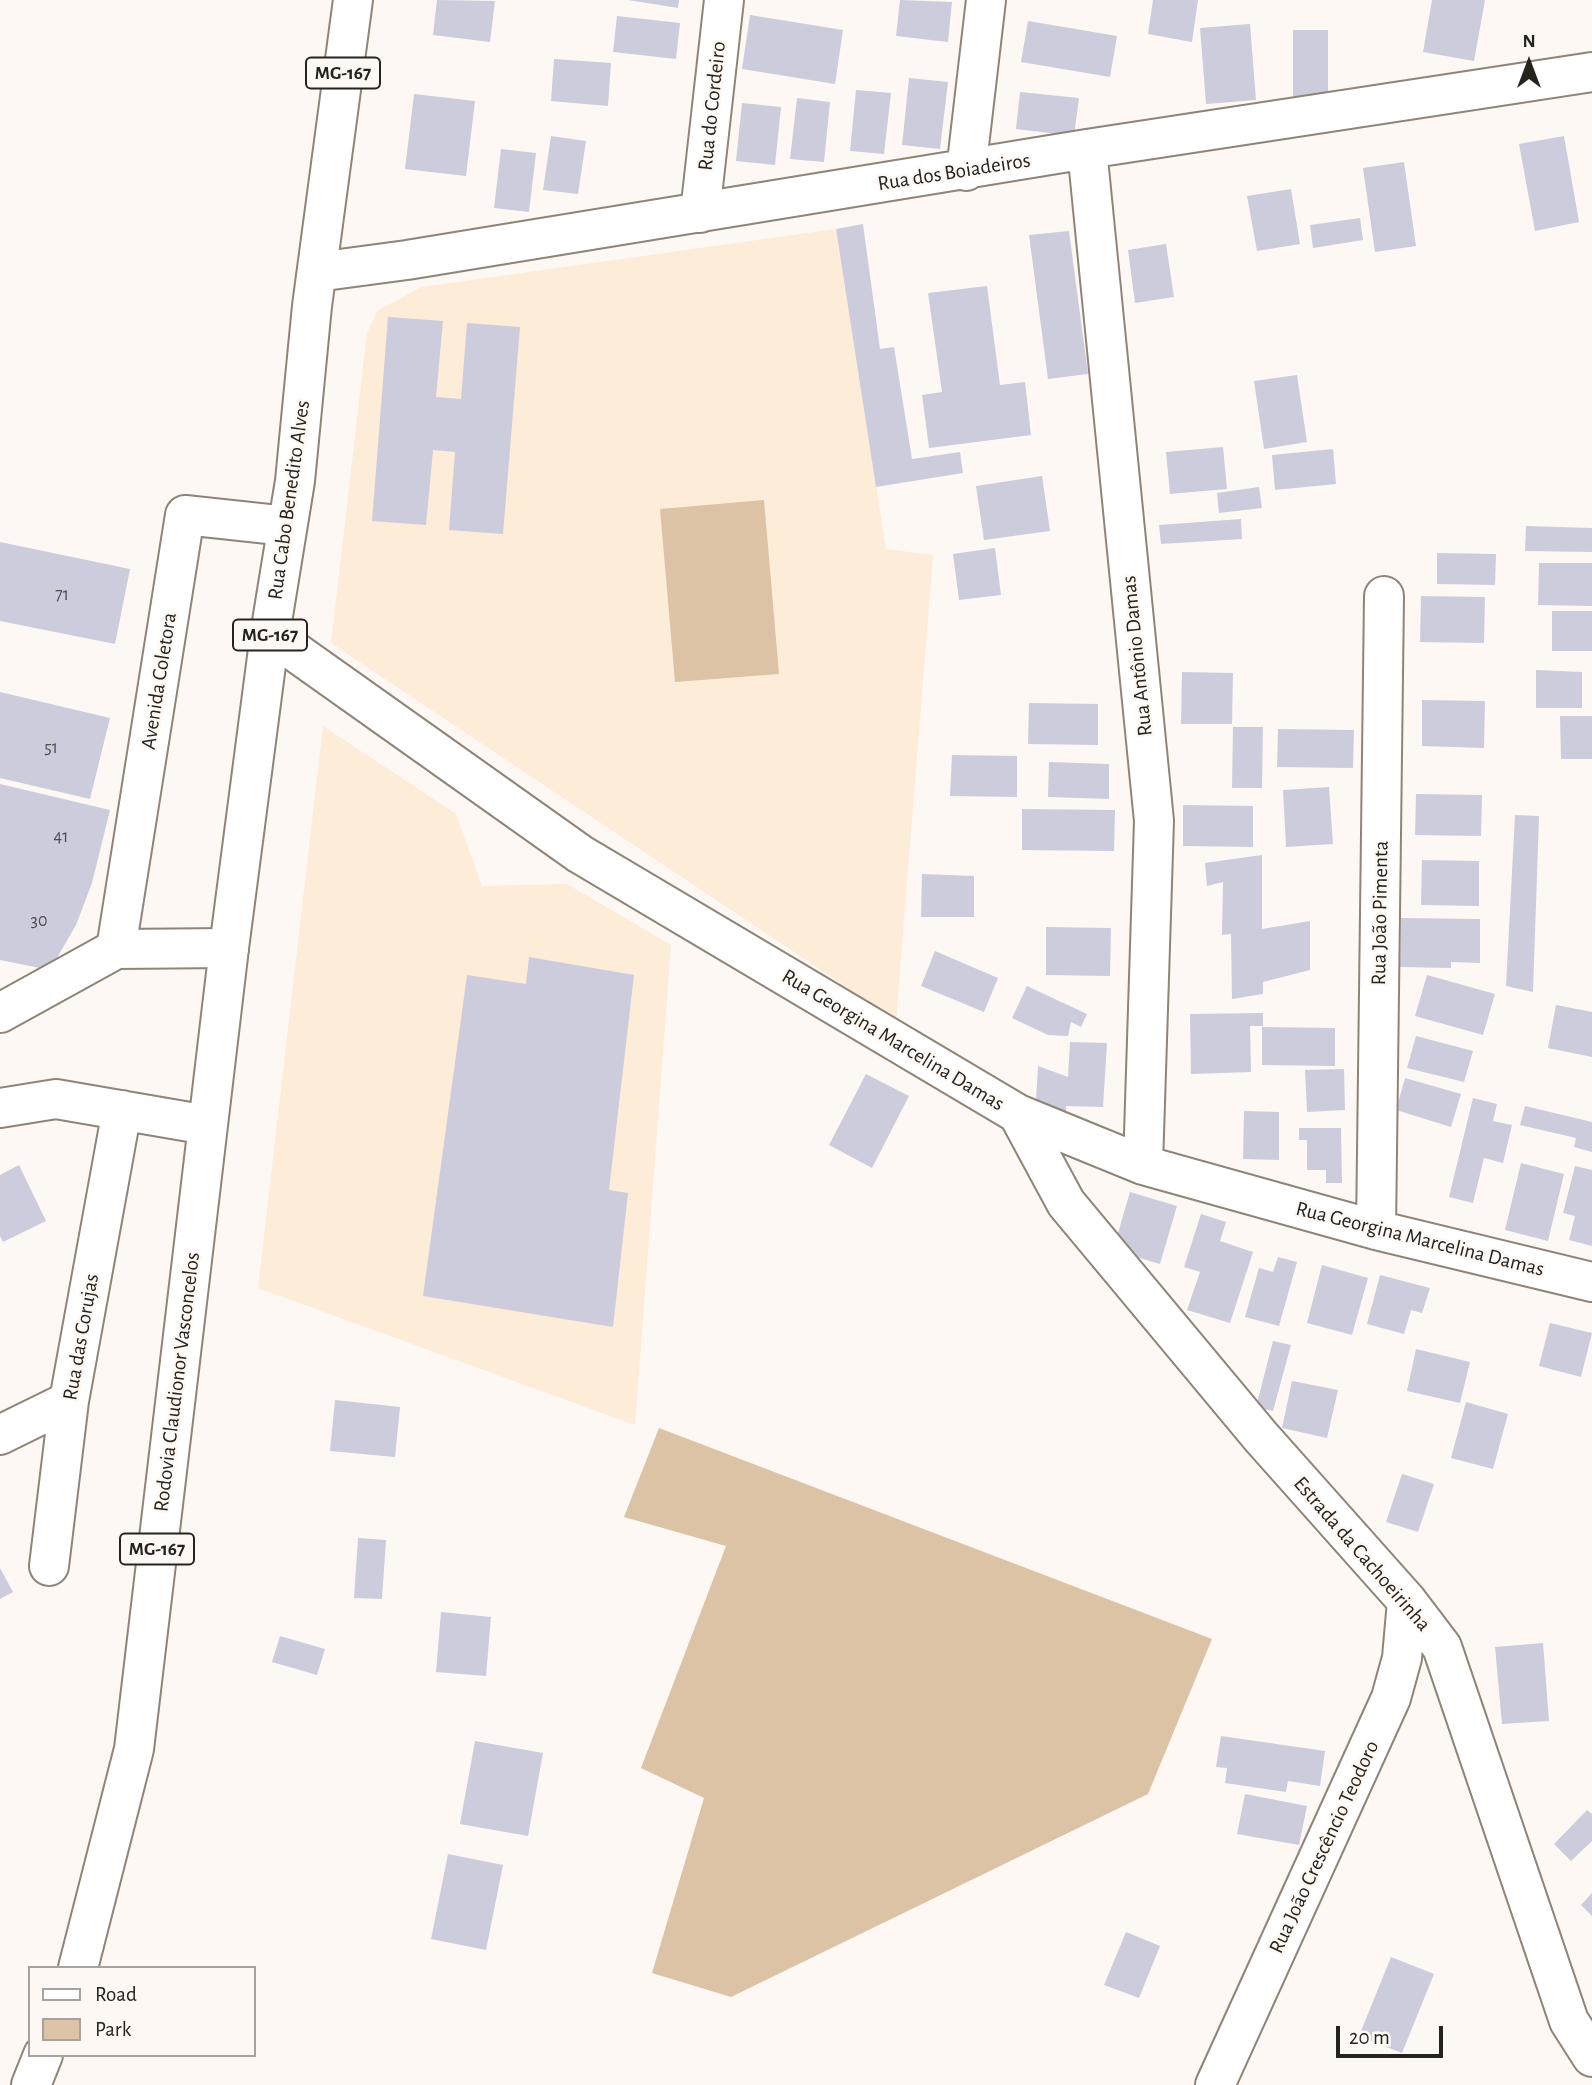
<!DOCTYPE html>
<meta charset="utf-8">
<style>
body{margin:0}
#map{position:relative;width:1592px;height:2085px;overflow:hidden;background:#fdf8f3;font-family:"Alegreya Sans",sans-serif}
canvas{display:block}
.legend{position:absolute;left:28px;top:1966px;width:228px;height:91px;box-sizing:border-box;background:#fdf8f3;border:2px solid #a7a29d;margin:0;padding:9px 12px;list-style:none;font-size:21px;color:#26221d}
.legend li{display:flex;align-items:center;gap:14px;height:35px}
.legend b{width:35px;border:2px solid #a7a29d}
.north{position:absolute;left:1494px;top:28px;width:70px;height:70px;-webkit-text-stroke:5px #fdf8f3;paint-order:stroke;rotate:0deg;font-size:19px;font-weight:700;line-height:28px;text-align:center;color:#26221d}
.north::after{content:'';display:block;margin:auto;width:24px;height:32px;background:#26221d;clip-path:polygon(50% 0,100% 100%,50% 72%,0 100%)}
.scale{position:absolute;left:1336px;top:2026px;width:107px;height:32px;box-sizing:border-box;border:4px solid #26221d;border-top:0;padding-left:9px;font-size:21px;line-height:24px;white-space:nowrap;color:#26221d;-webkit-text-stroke:5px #fdf8f3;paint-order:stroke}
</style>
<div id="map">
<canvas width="1592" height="2085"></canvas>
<ul class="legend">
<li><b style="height:9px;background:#fff"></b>Road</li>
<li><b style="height:19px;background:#dcc3a6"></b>Park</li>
</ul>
<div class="north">N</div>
<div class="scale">20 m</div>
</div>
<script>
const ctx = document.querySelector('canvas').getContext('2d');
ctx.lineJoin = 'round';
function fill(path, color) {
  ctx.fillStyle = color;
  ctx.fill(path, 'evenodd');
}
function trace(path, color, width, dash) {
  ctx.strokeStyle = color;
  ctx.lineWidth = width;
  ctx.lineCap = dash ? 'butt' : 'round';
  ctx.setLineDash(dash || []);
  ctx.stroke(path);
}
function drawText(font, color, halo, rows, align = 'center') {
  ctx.font = font + ' "Alegreya Sans",sans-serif';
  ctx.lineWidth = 5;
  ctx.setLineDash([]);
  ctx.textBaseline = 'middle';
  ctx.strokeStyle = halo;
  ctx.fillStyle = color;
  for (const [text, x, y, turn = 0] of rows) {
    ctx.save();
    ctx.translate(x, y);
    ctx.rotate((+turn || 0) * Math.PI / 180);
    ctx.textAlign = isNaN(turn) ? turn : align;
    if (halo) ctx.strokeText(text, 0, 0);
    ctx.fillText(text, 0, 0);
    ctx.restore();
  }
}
const built = new Path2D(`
 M 836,229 L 886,549 L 933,555 L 896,1020 L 331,643 L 367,333 L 378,310 L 422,287 Z
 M 323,726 L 456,814 L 482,886 L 567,884 L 671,945 L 635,1425 L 258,1288 Z`);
const green = new Path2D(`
 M 764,500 L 779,674 L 675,682 L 660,509 Z
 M 659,1428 L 1212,1639 L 1148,1794 L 731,1997 L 652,1973 L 704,1798 L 641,1768 L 726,1546 L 624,1517 Z`);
const building = new Path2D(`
 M 437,0 L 495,1 L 490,42 L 433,35 Z
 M 628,0 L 679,0 L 678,8 Z
 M 900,0 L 952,2 L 948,42 L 896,36 Z
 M 1153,0 L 1198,0 L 1192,42 L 1148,34 Z
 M 1432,0 L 1485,0 L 1474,61 L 1423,52 Z
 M 750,15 L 843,30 L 835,84 L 742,69 Z
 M 617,16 L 680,23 L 676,59 L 613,52 Z
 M 1028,21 L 1117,36 L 1110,77 L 1021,62 Z
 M 1250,24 L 1256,100 L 1206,104 L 1200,28 Z
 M 1293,30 L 1328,30 L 1328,96 L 1293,96 Z
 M 554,59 L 611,63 L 608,106 L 551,101 Z
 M 909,78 L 948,82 L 940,149 L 902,145 Z
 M 856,90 L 891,93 L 884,154 L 850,151 Z
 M 1020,92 L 1079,98 L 1074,136 L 1016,129 Z
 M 414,94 L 475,101 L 466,176 L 405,169 Z
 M 797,98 L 830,102 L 824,162 L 790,159 Z
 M 742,103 L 781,107 L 775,165 L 736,161 Z
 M 551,136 L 586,141 L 578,194 L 543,190 Z
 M 1564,136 L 1579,222 L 1535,231 L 1519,144 Z
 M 501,149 L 536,153 L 529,212 L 494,208 Z
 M 1404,162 L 1416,246 L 1375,252 L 1363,168 Z
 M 1291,189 L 1300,244 L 1257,251 L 1247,196 Z
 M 1360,218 L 1363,240 L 1313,248 L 1310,225 Z
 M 863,224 L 880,349 L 894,347 L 912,459 L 960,452 L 963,473 L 876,487 L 836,229 Z
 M 1069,231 L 1088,374 L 1048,379 L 1029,235 Z
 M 1166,244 L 1174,297 L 1135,303 L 1128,250 Z
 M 987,286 L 1000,385 L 1025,382 L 1031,435 L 929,448 L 922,395 L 942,392 L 928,293 Z
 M 388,317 L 443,321 L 436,397 L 461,399 L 467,323 L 520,327 L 503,534 L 449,530 L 455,452 L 433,450 L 426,525 L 372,521 Z
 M 1297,375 L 1307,442 L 1264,449 L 1254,381 Z
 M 1223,447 L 1227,489 L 1170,494 L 1166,452 Z
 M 1333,449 L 1336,484 L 1275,490 L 1272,455 Z
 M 1042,476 L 1050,531 L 984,540 L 976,486 Z
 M 1259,487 L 1262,508 L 1219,513 L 1217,493 Z
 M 1241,519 L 1242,539 L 1161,544 L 1159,525 Z
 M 1526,526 L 1592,528 L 1592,552 L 1525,551 Z
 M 0,542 L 130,569 L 115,644 L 0,621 Z
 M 995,548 L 1001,595 L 959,600 L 953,554 Z
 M 1437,553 L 1496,554 L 1495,585 L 1437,584 Z
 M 1539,563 L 1592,563 L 1592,606 L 1538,605 Z
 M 1421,596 L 1485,597 L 1484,643 L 1420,642 Z
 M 1552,611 L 1592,611 L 1592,651 L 1552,651 Z
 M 1536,670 L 1582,672 L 1582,708 L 1536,708 Z
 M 1182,672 L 1233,673 L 1232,724 L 1181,724 Z
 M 0,692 L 110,718 L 90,799 L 0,778 Z
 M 1422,700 L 1485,701 L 1484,748 L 1422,746 Z
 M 1029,703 L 1098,704 L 1098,745 L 1028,744 Z
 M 1560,716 L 1592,716 L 1592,759 L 1561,759 Z
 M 1233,727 L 1263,727 L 1262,788 L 1232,788 Z
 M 1278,729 L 1354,730 L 1353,768 L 1277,767 Z
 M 952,755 L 1017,756 L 1017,797 L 950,796 Z
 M 1049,762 L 1109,764 L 1109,799 L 1048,797 Z
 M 0,784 L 110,810 L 92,883 L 76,925 L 50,970 L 0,960 Z
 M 1329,787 L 1333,844 L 1286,847 L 1283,790 Z
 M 1416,794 L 1482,795 L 1481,836 L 1415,835 Z
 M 1183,805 L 1253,806 L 1253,847 L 1183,846 Z
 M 1022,809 L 1115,810 L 1114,851 L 1022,850 Z
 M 1515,815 L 1539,816 L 1533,992 L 1506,986 Z
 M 1262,855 L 1262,929 L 1310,921 L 1310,970 L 1263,982 L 1263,994 L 1232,999 L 1231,934 L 1222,935 L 1223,882 L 1207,886 L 1205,863 Z
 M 1422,860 L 1479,861 L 1479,906 L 1421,905 Z
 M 922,874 L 974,876 L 974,917 L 921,917 Z
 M 1401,918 L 1480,919 L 1480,963 L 1451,962 L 1451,968 L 1400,967 Z
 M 1046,927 L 1111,928 L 1110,976 L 1046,975 Z
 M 935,951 L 998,978 L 984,1012 L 921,986 Z
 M 529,957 L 634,975 L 609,1190 L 628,1193 L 613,1327 L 423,1296 L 467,975 L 526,984 Z
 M 1427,975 L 1495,994 L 1483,1035 L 1415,1016 Z
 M 1027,986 L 1087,1014 L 1081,1027 L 1071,1022 L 1068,1036 L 1048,1035 L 1012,1018 Z
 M 1556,1005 L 1592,1012 L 1592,1057 L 1548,1048 Z
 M 1263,1013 L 1263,1026 L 1250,1026 L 1251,1072 L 1191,1074 L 1190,1014 Z
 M 1262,1027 L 1335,1028 L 1335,1066 L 1262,1065 Z
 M 1416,1036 L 1473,1051 L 1464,1082 L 1407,1068 Z
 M 1070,1042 L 1107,1043 L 1103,1107 L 1066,1106 L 1066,1112 L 1036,1101 L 1038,1066 L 1068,1077 Z
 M 1344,1069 L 1345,1110 L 1307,1112 L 1305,1070 Z
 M 866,1074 L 909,1096 L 872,1168 L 829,1145 Z
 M 1405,1078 L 1461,1094 L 1451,1127 L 1396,1110 Z
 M 1473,1098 L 1497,1104 L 1493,1121 L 1512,1125 L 1503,1163 L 1484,1158 L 1473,1203 L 1449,1197 Z
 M 1525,1106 L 1592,1122 L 1592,1152 L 1574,1147 L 1576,1138 L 1520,1125 Z
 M 1244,1111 L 1279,1112 L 1279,1160 L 1243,1159 Z
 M 1299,1128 L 1341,1128 L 1342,1183 L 1326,1183 L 1326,1170 L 1307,1170 L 1307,1140 L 1299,1140 Z
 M 1521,1163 L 1564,1174 L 1548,1241 L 1505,1230 Z
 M 19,1165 L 46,1221 L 3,1242 L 0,1236 L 0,1175 Z
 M 1575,1166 L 1592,1170 L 1592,1246 L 1569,1240 L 1575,1216 L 1563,1213 Z
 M 1130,1192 L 1177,1206 L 1160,1264 L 1113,1250 Z
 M 1201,1214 L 1226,1222 L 1220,1241 L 1253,1252 L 1230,1323 L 1187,1310 L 1200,1272 L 1184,1267 Z
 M 1278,1257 L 1297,1262 L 1279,1326 L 1245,1317 L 1259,1268 L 1273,1272 Z
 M 1322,1265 L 1368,1278 L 1352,1335 L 1307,1323 Z
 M 1380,1275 L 1430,1288 L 1422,1313 L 1411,1310 L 1404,1334 L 1367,1324 Z
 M 1550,1323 L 1592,1333 L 1581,1377 L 1539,1366 Z
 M 1273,1341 L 1291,1345 L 1273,1411 L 1256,1407 Z
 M 1416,1349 L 1470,1362 L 1460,1403 L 1407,1391 Z
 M 1292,1381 L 1338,1390 L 1327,1438 L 1282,1428 Z
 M 335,1400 L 400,1407 L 395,1457 L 330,1451 Z
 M 1466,1402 L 1508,1414 L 1493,1469 L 1451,1458 Z
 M 1402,1474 L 1434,1484 L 1418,1532 L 1386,1522 Z
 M 358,1538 L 386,1540 L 382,1599 L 354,1598 Z
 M 0,1568 L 13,1592 L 0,1599 Z
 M 441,1612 L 491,1617 L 486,1676 L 436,1672 Z
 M 280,1636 L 325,1649 L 317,1675 L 272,1662 Z
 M 1543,1643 L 1549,1721 L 1502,1724 L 1495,1647 Z
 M 1221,1736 L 1325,1751 L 1320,1786 L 1288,1781 L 1286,1792 L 1225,1783 L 1227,1768 L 1216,1767 Z
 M 475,1741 L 543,1753 L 528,1836 L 460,1824 Z
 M 1245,1794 L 1307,1806 L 1299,1845 L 1237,1834 Z
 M 1587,1810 L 1592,1814 L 1592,1841 L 1571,1861 L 1554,1844 Z
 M 448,1854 L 503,1865 L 486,1950 L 431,1939 Z
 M 1592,1893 L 1592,1916 L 1581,1905 Z
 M 1126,1932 L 1160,1946 L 1139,1998 L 1104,1985 Z
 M 1391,1957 L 1434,1974 L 1402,2053 L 1359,2036 Z`);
const minor = new Path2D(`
 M 1087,149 L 1154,821 L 1143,1165
 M 966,171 L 986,0
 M 700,213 L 724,0
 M 317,272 L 407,260 L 1087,149 L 1592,72
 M 270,634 L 580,854 L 1018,1114 L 1143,1165 L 1376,1230 L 1592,1282
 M 116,949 L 185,515 L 287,526
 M 0,1013 L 116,949 L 229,948
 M 0,1108 L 56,1099 L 207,1125
 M 1018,1114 L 1066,1203 L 1261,1437 L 1407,1601 L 1442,1647 L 1569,2021 L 1592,2057
 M 1376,1230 L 1384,596
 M 0,1435 L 69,1401
 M 49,1566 L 69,1401 L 122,1110
 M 1215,2085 L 1391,1698 L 1402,1658 L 1407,1601`);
const major = new Path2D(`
 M 78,1968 L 134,1749 L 229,948 L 270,634 L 295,481 L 312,306 L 353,0
 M 31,2085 L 43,2055`);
const numberNames = [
 ["71",62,595],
 ["51",51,748],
 ["41",61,837],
 ["30",39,921]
];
const shields = [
 [343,73,74],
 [270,635,74],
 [157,1549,74]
];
const shieldNames = [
 ["MG-167",343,73],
 ["MG-167",270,635],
 ["MG-167",157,1549]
];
const streetNames = [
 ["Rua do Cordeiro",712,106,-84],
 ["Rua dos Boiadeiros",954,172,-9],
 ["Rua Cabo Benedito Alves",289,500,-82],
 ["Rua Antônio Damas",1137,656,-96],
 ["Avenida Coletora",159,681,-81],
 ["Rua João Pimenta",1380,913,-89],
 ["Rua Georgina Marcelina Damas",893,1040,31],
 ["Rua Georgina Marcelina Damas",1420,1239,14],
 ["Rua das Corujas",81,1337,-80],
 ["Rodovia Claudionor Vasconcelos",177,1382,-83],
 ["Estrada da Cachoeirinha",1362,1554,49],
 ["Rua João Crescêncio Teodoro",1324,1847,-65]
];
fill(built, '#fdecd8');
fill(green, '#dcc3a6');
fill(building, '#ccd');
trace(minor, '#8f8478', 42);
trace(major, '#8f8478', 42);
trace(minor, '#fff', 38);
trace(major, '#fff', 38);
drawText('18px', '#504c4d', null, numberNames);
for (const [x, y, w] of shields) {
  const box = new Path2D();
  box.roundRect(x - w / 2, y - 15.5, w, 31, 5);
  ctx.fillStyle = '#fdf8f3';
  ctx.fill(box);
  trace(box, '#26221d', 2);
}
drawText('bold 19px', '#26221d', null, shieldNames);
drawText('21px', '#26221d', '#fdf8f3', streetNames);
</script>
